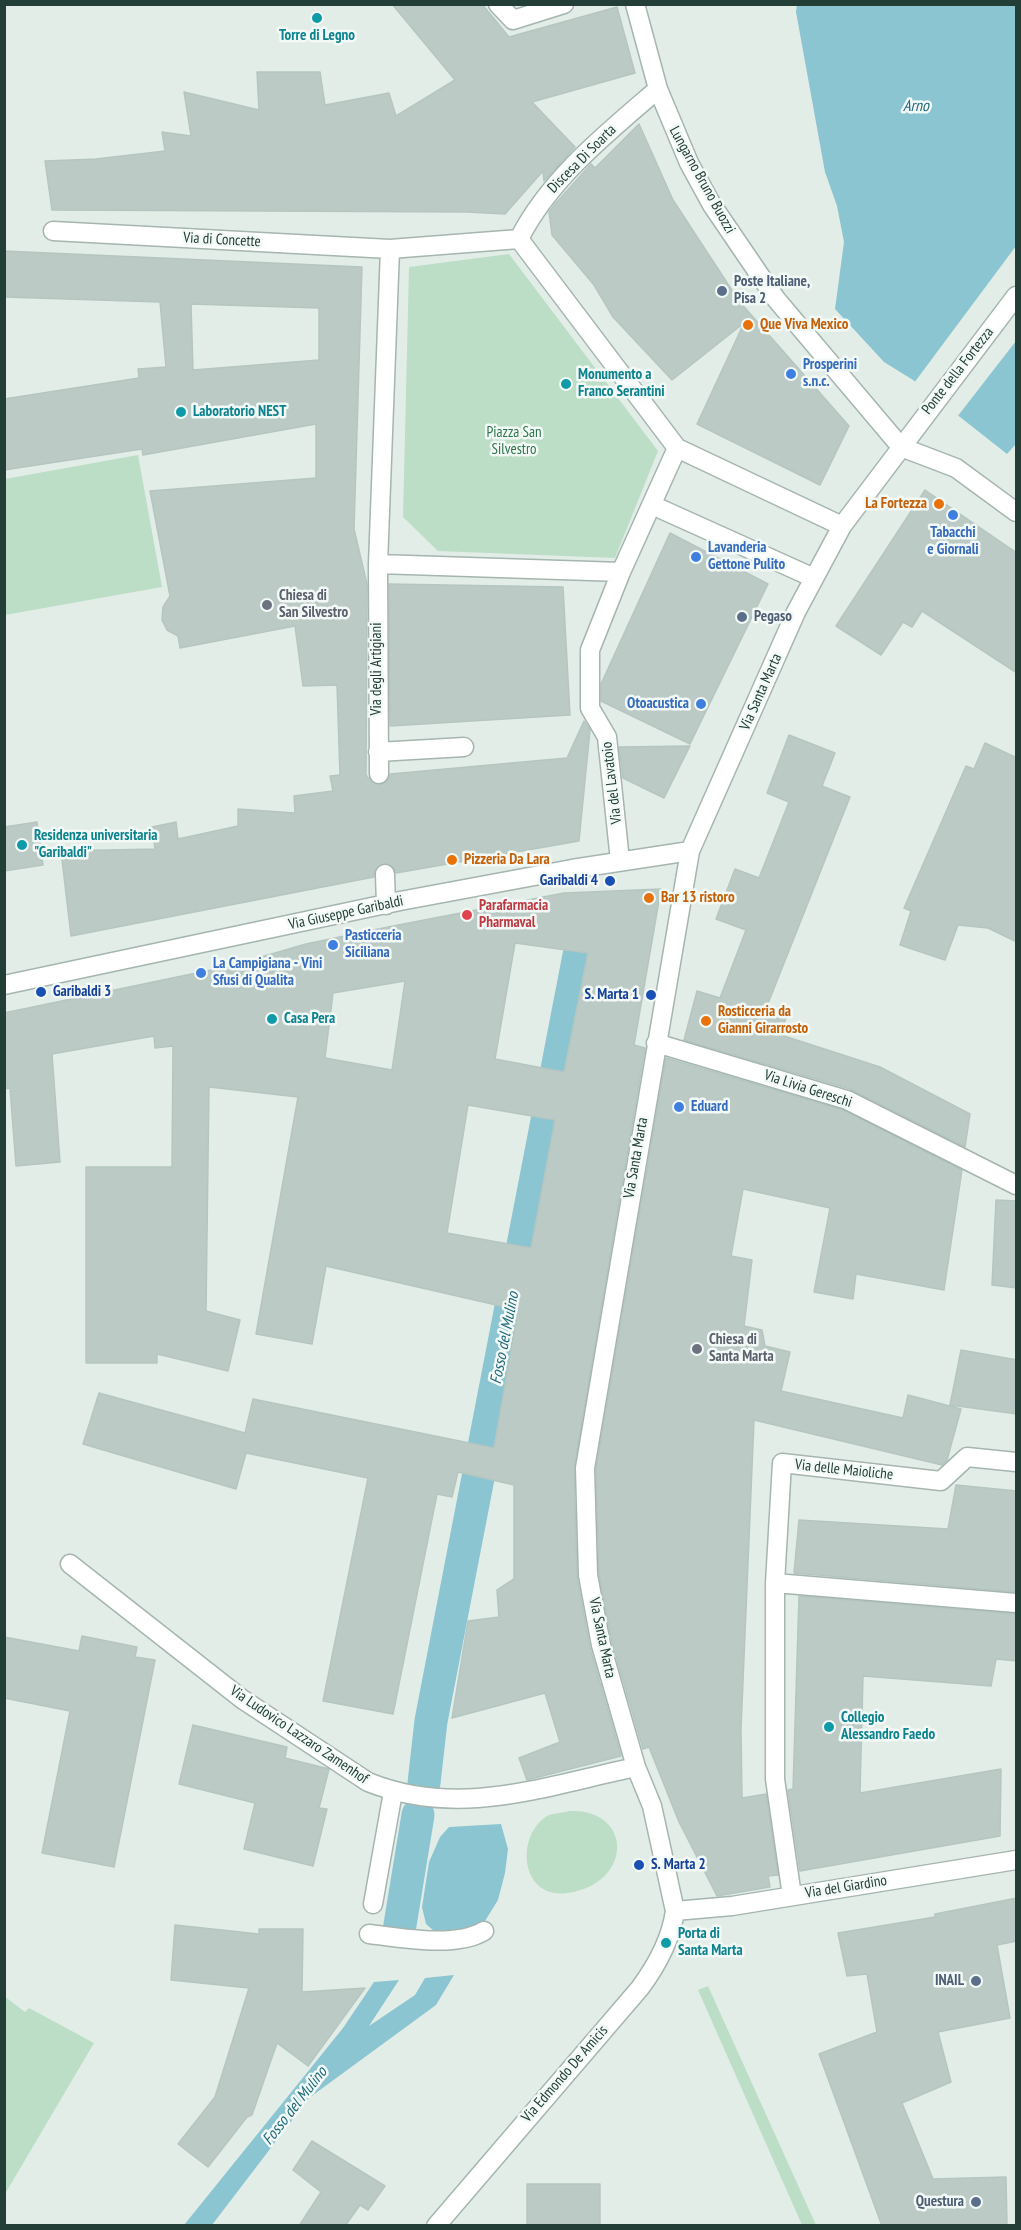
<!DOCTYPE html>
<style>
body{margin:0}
#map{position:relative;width:1021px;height:2230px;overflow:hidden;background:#e3ede8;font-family:"PT Sans Narrow",sans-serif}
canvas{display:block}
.frame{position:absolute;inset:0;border:6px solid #223e37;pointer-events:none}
</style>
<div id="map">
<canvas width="1021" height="2230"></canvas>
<div class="frame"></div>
</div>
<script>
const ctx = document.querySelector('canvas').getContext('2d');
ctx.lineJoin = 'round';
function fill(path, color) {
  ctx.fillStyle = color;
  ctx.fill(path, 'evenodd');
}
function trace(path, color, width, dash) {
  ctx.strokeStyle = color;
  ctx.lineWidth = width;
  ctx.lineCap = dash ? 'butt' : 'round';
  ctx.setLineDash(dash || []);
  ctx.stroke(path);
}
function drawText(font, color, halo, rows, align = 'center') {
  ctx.font = font + ' "PT Sans Narrow",sans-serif';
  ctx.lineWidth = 5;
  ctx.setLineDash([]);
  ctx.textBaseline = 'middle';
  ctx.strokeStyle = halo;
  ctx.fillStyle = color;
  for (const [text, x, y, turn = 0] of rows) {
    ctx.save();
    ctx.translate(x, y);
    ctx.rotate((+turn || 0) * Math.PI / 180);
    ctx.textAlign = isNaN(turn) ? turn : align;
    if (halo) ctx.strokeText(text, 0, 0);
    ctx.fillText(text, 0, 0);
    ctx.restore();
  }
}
const green = new Path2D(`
 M 509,254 L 658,451 L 615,558 L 438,551 L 403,517 L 409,267 Z
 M 138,455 L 162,587 L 5,615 L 5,479 Z
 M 569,1811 C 633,1808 634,1883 568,1893 C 520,1900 515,1836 547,1816 C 552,1813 563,1813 569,1811 Z
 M 708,1986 L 816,2225 L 802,2225 L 698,1990 Z
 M 4,1996 L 25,2012 L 29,2008 L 94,2043 L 5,2194 Z`);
const water = new Path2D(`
 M 797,4 L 1016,5 L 1016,444 L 1007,454 L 913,380 L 884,362 L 835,309 L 844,242 L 837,206 L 825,172 L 796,12 Z
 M 501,1824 L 508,1849 L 505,1873 L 498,1900 L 485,1921 L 469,1932 L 434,1931 L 426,1924 L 422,1907 L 429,1862 L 440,1837 L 449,1827 Z
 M 454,1975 L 436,2005 L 309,2098 L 212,2225 L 184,2225 L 343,2028 L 374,1982 L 399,1980 L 369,2026 L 415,1995 L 425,1978 Z`);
const pier = new Path2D(`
 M 1016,246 L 1016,341 L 957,417 L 914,383 Z`);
const canal = new Path2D(`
 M 424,1783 L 431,1721 L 588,909
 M 399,1931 L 418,1815`);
const building = new Path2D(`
 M 392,4 L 482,4 L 509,37 L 617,7 L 635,73 L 532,102 L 575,147 L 544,181 L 543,171 L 505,214 L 467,212 L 52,210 L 45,161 L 96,159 L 165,151 L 162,132 L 191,136 L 184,92 L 259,110 L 257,72 L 320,72 L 325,105 L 389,93 L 396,116 L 455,80 Z
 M 639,124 L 673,200 L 739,301 L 849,426 L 820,485 L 697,424 L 744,323 L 672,380 L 613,317 L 594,285 L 552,235 L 549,212 L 556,203 L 591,164 L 595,168 Z
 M 4,251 L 362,267 L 354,529 L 367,584 L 366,775 L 373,783 L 380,785 L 388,780 L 390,774 L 567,758 L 584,721 L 590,730 L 579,841 L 396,873 L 391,864 L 384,863 L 375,868 L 374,877 L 71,936 L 61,851 L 155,849 L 152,827 L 176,822 L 178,839 L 238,826 L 238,809 L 295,813 L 294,796 L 333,791 L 330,776 L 340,775 L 337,685 L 303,686 L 295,626 L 180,648 L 178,636 L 167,630 L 162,620 L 163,607 L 170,596 L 150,491 L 316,478 L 316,424 L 143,455 L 142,449 L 4,470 L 4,399 L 139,378 L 138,369 L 166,367 L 160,302 L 4,297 ZM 191,304 L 319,308 L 319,360 L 193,370 Z
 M 925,490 L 1017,553 L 1017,673 L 922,611 L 912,627 L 903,622 L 881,655 L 836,626 Z
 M 670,533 L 768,584 L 690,744 L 601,701 L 601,684 Z
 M 389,584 L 563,587 L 570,715 L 390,726 Z
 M 789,735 L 835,753 L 822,786 L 850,797 L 765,1011 L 786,1017 L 781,1035 L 880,1067 L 970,1114 L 965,1147 L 850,1089 L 684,1040 L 697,991 L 720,998 L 746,930 L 716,919 L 735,869 L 759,878 L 789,802 L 767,793 Z
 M 985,743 L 1017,758 L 1017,942 L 988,928 L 958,925 L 945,960 L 900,945 L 911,911 L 904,908 L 966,766 L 974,769 Z
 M 690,746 L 664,798 L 623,778 L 619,747 Z
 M 37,822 L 43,865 L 4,871 L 4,827 Z
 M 661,889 L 634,1045 L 645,1048 L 574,1468 L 577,1577 L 590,1648 L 621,1756 L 527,1780 L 519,1758 L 560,1742 L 545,1693 L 452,1718 L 468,1621 L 499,1617 L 497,1590 L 514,1579 L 514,1485 L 458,1472 L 452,1497 L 437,1494 L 393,1714 L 323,1701 L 368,1478 L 246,1453 L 236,1489 L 83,1444 L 99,1393 L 245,1433 L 253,1399 L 494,1448 L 518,1310 L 326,1266 L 312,1344 L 256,1334 L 298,1097 L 209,1087 L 206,1311 L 240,1320 L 228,1371 L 157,1354 L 157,1363 L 86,1363 L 86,1167 L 172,1167 L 173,1046 L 155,1048 L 154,1036 L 52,1054 L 60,1162 L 16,1166 L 10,1088 L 4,1089 L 4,1013 L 230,966 L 306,944 L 388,927 L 564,893 ZM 515,943 L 588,953 L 564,1072 L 495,1059 ZM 405,981 L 392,1070 L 325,1058 L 333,993 ZM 468,1105 L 555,1120 L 531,1248 L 447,1233 Z
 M 666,1058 L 843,1110 L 962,1170 L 944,1290 L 856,1274 L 853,1299 L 814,1292 L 830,1208 L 743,1189 L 731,1256 L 752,1260 L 744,1326 L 762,1330 L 765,1346 L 790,1352 L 781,1391 L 903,1418 L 908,1395 L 961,1409 L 947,1460 L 942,1465 L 754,1420 L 741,1729 L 742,1798 L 766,1794 L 778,1875 L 768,1876 L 770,1887 L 717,1896 L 679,1822 L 649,1747 L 643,1749 L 612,1642 L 599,1574 L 596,1469 Z
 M 996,1200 L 1017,1201 L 1017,1288 L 992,1285 Z
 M 961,1350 L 1017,1360 L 1017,1414 L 950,1405 Z
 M 956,1485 L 1017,1491 L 1017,1592 L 794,1573 L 799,1520 L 948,1529 Z
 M 799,1596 L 1017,1614 L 1017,1661 L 996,1659 L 991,1686 L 863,1676 L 860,1793 L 1001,1769 L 1000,1836 L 800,1871 L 788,1790 L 793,1789 Z
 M 82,1636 L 137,1647 L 135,1657 L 155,1660 L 114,1867 L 42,1853 L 70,1711 L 4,1698 L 4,1637 L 79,1651 Z
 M 193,1725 L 287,1747 L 285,1758 L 329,1769 L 319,1808 L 327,1809 L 313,1866 L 244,1849 L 255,1803 L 179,1784 Z
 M 1017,1898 L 1017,1941 L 997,1945 L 1010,2018 L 938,2032 L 951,2082 L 902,2103 L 933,2179 L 1006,2177 L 1007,2226 L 882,2226 L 819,2054 L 877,2032 L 867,1974 L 847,1976 L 838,1933 L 935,1917 L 935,1914 Z
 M 175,1925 L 259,1934 L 259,1929 L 303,1929 L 302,1992 L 365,1988 L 308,2066 L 277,2043 L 252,2115 L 247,2117 L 208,2167 L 178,2144 L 215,2097 L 249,1988 L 171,1980 Z
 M 312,2141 L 385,2186 L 368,2210 L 360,2205 L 345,2226 L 299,2226 L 321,2192 L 293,2170 Z
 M 527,2184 L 600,2184 L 600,2226 L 527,2226 Z`);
const minorTunnel = new Path2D(`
 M 379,774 L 385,874`);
const minor = new Path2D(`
 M 498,4 L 513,20 L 564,4
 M 635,4 L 658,89 L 689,163 L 712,205 L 776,299 L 901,447 L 956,468 L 1016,512
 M 53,231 L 390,249
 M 519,239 C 550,178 607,133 658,89
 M 677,448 L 621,572 L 378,564 L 390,249 L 519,239 L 677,448 L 842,526
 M 652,505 L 814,578
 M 378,564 L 379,774
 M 378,752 L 464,747
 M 620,861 L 607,737 L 590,708 L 590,650 L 621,572
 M 385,874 L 386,905
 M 4,985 L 400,901 L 572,869 L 690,851
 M 656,1043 L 847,1100 L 1016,1185
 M 70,1564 L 242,1699 L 368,1782 C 460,1819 544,1786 636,1767
 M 775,1583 L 782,1463 L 941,1481 L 967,1457 L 1016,1462
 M 792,1896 L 775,1779 L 775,1583 L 1016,1603
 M 373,1904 L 393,1792
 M 675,1911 L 732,1906 L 1016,1860
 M 369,1934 C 402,1938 456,1948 484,1931
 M 436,2226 L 640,1988 C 657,1965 671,1940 675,1911 L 652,1806 L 636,1767 L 601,1645 L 588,1575 L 585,1468 L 690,851 L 796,612 L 842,526 L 1016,296`);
const markers = [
 [317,18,6,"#0f9aa8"],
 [722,291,6,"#5c6f8a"],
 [748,325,6,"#e8710a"],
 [791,374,6,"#3f7fe0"],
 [566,384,6,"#0f9aa8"],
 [181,412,6,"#0f9aa8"],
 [939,504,6,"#e8710a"],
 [953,515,6,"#3f7fe0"],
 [696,557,6,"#3f7fe0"],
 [267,605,6,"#6b7280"],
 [742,617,6,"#5c6f8a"],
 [701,704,6,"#3f7fe0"],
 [22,845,6,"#0f9aa8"],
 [452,860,6,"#e8710a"],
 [610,881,6,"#1a4fb4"],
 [649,898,6,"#e8710a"],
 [467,915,6,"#e0444e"],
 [333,945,6,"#3f7fe0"],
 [201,973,6,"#3f7fe0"],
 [41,992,6,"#1a4fb4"],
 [651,995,6,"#1a4fb4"],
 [272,1019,6,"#0f9aa8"],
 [706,1021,6,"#e8710a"],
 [679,1107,6,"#3f7fe0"],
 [697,1349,6,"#6b7280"],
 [829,1727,6,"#0f9aa8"],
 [639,1865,6,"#1a4fb4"],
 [666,1943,6,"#0f9aa8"],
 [976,1981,6,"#5c6f8a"],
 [976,2202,6,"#5c6f8a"]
];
const cultureNames = [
 ["Torre di Legno",317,36,"center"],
 ["Monumento a",578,375],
 ["Franco Serantini",578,392],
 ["Laboratorio NEST",193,412],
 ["Residenza universitaria",34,836],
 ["\"Garibaldi\"",34,853],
 ["Casa Pera",284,1019],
 ["Collegio",841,1718],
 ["Alessandro Faedo",841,1735],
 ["Porta di",678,1934],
 ["Santa Marta",678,1951]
];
const streetNames = [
 ["Discesa Di Soarta",582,159,-45],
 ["Lungarno Bruno Buozzi",702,180,61],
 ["Via di Concette",222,240,3],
 ["Ponte della Fortezza",958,371,-52],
 ["Via degli Artigiani",377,669,-90],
 ["Via Santa Marta",761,692,-66],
 ["Via del Lavatoio",612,783,-97],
 ["Via Giuseppe Garibaldi",346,913,-12],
 ["Via Livia Gereschi",808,1089,18],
 ["Via Santa Marta",636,1158,-80],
 ["Via delle Maioliche",844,1470,6],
 ["Via Santa Marta",602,1638,78],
 ["Via Ludovico Lazzaro Zamenhof",299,1735,34],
 ["Via del Giardino",846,1887,-9],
 ["Via Edmondo De Amicis",565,2074,-49]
];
const serviceNames = [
 ["Poste Italiane,",734,282],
 ["Pisa 2",734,299],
 ["Pegaso",754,617],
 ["INAIL",964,1981,"right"],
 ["Questura",964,2202,"right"]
];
const foodNames = [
 ["Que Viva Mexico",760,325],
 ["La Fortezza",927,504,"right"],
 ["Pizzeria Da Lara",464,860],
 ["Bar 13 ristoro",661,898],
 ["Rosticceria da",718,1012],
 ["Gianni Girarrosto",718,1029]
];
const shopNames = [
 ["Prosperini",803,365],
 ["s.n.c.",803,382],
 ["Tabacchi",953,533,"center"],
 ["e Giornali",953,550,"center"],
 ["Lavanderia",708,548],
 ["Gettone Pulito",708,565],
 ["Otoacustica",689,704,"right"],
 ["Pasticceria",345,936],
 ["Siciliana",345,953],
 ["La Campigiana - Vini",213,964],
 ["Sfusi di Qualita",213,981],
 ["Eduard",691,1107]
];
const parkNames = [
 ["Piazza San",514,433],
 ["Silvestro",514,450]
];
const worshipNames = [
 ["Chiesa di",279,596],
 ["San Silvestro",279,613],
 ["Chiesa di",709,1340],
 ["Santa Marta",709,1357]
];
const transitNames = [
 ["Garibaldi 4",598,881],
 ["Garibaldi 3",53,992,"left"],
 ["S. Marta 1",639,995],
 ["S. Marta 2",651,1865,"left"]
];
const healthNames = [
 ["Parafarmacia",479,906],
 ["Pharmaval",479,923]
];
const waterNames = [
 ["Arno",916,106],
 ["Fosso del Mulino",505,1338,-79],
 ["Fosso del Mulino",295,2106,-52]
];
fill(green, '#bcdec6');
fill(water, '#8bc5d1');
fill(pier, '#e3ede8');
trace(canal, '#8bc5d1', 33);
fill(building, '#bbcac5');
trace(building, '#b5c6c0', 1.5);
trace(minorTunnel, '#bccac5', 18, [18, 9]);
trace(minor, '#a5b5af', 21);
trace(minor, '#fff', 18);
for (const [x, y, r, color] of markers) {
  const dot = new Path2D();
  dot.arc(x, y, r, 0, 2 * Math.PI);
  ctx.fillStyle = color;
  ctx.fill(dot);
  trace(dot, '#f3f9f6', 2);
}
drawText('bold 15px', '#0d838f', '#f3f9f6', cultureNames, 'left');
drawText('15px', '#223e37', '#f3f9f6', streetNames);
drawText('bold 15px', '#4e5e75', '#f3f9f6', serviceNames, 'left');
drawText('bold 15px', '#c56008', '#f3f9f6', foodNames, 'left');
drawText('bold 15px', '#366cbe', '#f3f9f6', shopNames, 'left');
drawText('15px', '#2d754a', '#f3f9f6', parkNames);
drawText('bold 15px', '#5b616d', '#f3f9f6', worshipNames, 'left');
drawText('bold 15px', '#164399', '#f3f9f6', transitNames, 'right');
drawText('bold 15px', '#be3a42', '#f3f9f6', healthNames, 'left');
drawText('italic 16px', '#1c697a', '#f3f9f6', waterNames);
</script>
